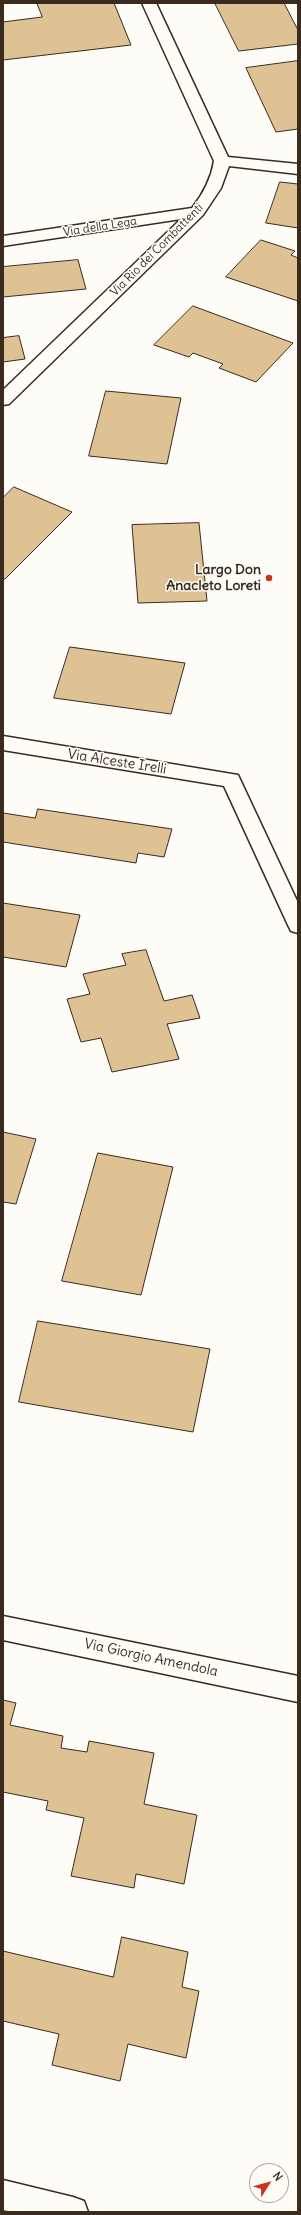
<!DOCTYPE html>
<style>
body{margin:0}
#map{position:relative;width:301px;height:2215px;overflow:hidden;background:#fdfcf7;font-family:Delius,sans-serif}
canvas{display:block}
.frame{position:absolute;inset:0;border:4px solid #3b2a1e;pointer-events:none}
.north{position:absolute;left:249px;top:2163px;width:40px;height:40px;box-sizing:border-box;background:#fdfcf7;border:1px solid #afa8a0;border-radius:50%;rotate:53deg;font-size:11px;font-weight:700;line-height:16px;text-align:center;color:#3b2a1e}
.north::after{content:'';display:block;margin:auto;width:14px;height:18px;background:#c8321e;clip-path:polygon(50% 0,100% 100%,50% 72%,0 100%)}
</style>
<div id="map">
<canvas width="301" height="2215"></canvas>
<div class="frame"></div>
<div class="north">N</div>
</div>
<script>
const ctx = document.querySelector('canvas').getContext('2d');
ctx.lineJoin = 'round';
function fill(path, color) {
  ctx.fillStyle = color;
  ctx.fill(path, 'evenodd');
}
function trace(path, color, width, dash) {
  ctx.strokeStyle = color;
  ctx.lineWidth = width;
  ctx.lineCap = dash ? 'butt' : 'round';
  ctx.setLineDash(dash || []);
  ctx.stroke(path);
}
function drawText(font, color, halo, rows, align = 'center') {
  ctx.font = font + ' Delius,sans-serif';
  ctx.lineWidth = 3;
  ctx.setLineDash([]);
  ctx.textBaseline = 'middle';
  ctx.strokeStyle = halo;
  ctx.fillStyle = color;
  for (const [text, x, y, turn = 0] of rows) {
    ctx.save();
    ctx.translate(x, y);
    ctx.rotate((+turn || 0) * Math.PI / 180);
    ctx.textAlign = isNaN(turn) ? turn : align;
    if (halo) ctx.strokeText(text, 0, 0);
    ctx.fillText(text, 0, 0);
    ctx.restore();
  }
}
const building = new Path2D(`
 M 37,3 L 114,3 L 131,45 L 3,60 L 3,22 L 42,17 Z
 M 215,3 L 284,3 L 298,30 L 298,44 L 239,51 Z
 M 298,61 L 298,129 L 276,132 L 246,68 Z
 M 280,182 L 298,184 L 298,228 L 266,223 Z
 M 261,240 L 295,251 L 291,255 L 298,258 L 298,301 L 226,277 Z
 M 78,260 L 86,289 L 3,297 L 3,267 Z
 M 193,306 L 293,343 L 256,382 L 219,368 L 223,364 L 193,353 L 189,357 L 154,345 Z
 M 19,336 L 25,359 L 3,362 L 3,338 Z
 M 106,391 L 181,398 L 167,464 L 89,456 Z
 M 14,487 L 72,512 L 5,579 L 3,578 L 3,498 Z
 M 199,523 L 207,601 L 138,603 L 132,525 Z
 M 70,647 L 185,663 L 171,714 L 54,698 Z
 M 38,809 L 172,829 L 164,857 L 138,853 L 136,863 L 3,842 L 3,813 L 35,818 Z
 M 3,903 L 80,915 L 66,967 L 3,957 Z
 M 146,950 L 164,1001 L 192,995 L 200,1018 L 167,1024 L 179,1059 L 112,1072 L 101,1038 L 81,1042 L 67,999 L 90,994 L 83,974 L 126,965 L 122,954 Z
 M 3,1132 L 36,1139 L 16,1204 L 3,1202 Z
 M 98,1153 L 173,1167 L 141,1295 L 62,1281 Z
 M 38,1321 L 210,1349 L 193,1432 L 19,1402 Z
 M 3,1700 L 16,1703 L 10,1725 L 63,1736 L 61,1748 L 87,1752 L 89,1741 L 154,1753 L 144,1804 L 197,1815 L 184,1884 L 136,1874 L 134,1888 L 71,1876 L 84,1818 L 46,1810 L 48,1801 L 3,1792 Z
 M 122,1937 L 188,1952 L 182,1987 L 199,1991 L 186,2058 L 128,2044 L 120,2081 L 52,2065 L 59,2034 L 3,2021 L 3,1951 L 113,1977 Z`);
const minor = new Path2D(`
 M 142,3 L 156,3 L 228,157 L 298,164 L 298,174 L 229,166 L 221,188 L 203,215 L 9,404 L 3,405 L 3,390 L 181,219 L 3,246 L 3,236 L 192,208 C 203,194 211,179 214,161 Z
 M 3,736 L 238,775 L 298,903 L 298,933 L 291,931 L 288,925 L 224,786 L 3,750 Z
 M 3,1616 L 298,1676 L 298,1702 L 3,1640 Z
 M 3,2180 L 73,2197 L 84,2201 L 88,2212 L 12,2212 L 3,2210 Z`);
const markers = [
 [269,578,4,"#c8321e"]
];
const farStreetnames = [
 ["Via della Lega",100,227,-9],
 ["Via Rio dei Combattenti",157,250,-45]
];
const poiNames = [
 ["Largo Don",261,570],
 ["Anacleto Loreti",261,586]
];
const streetNames = [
 ["Via Alceste Irelli",117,762,9],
 ["Via Giorgio Amendola",151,1658,12]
];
fill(building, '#dec293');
trace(building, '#3b2a1e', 1);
trace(minor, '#3b2a1e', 3);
fill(minor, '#fdfcf7');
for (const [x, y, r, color] of markers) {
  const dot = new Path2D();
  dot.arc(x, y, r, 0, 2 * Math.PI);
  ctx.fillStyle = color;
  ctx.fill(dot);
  trace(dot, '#fdfcf7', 1.5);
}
drawText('12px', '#3b2a1e', '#fdfcf7', farStreetnames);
drawText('bold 14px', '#3b2a1e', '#fdfcf7', poiNames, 'right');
drawText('14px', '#3b2a1e', '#fdfcf7', streetNames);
</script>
